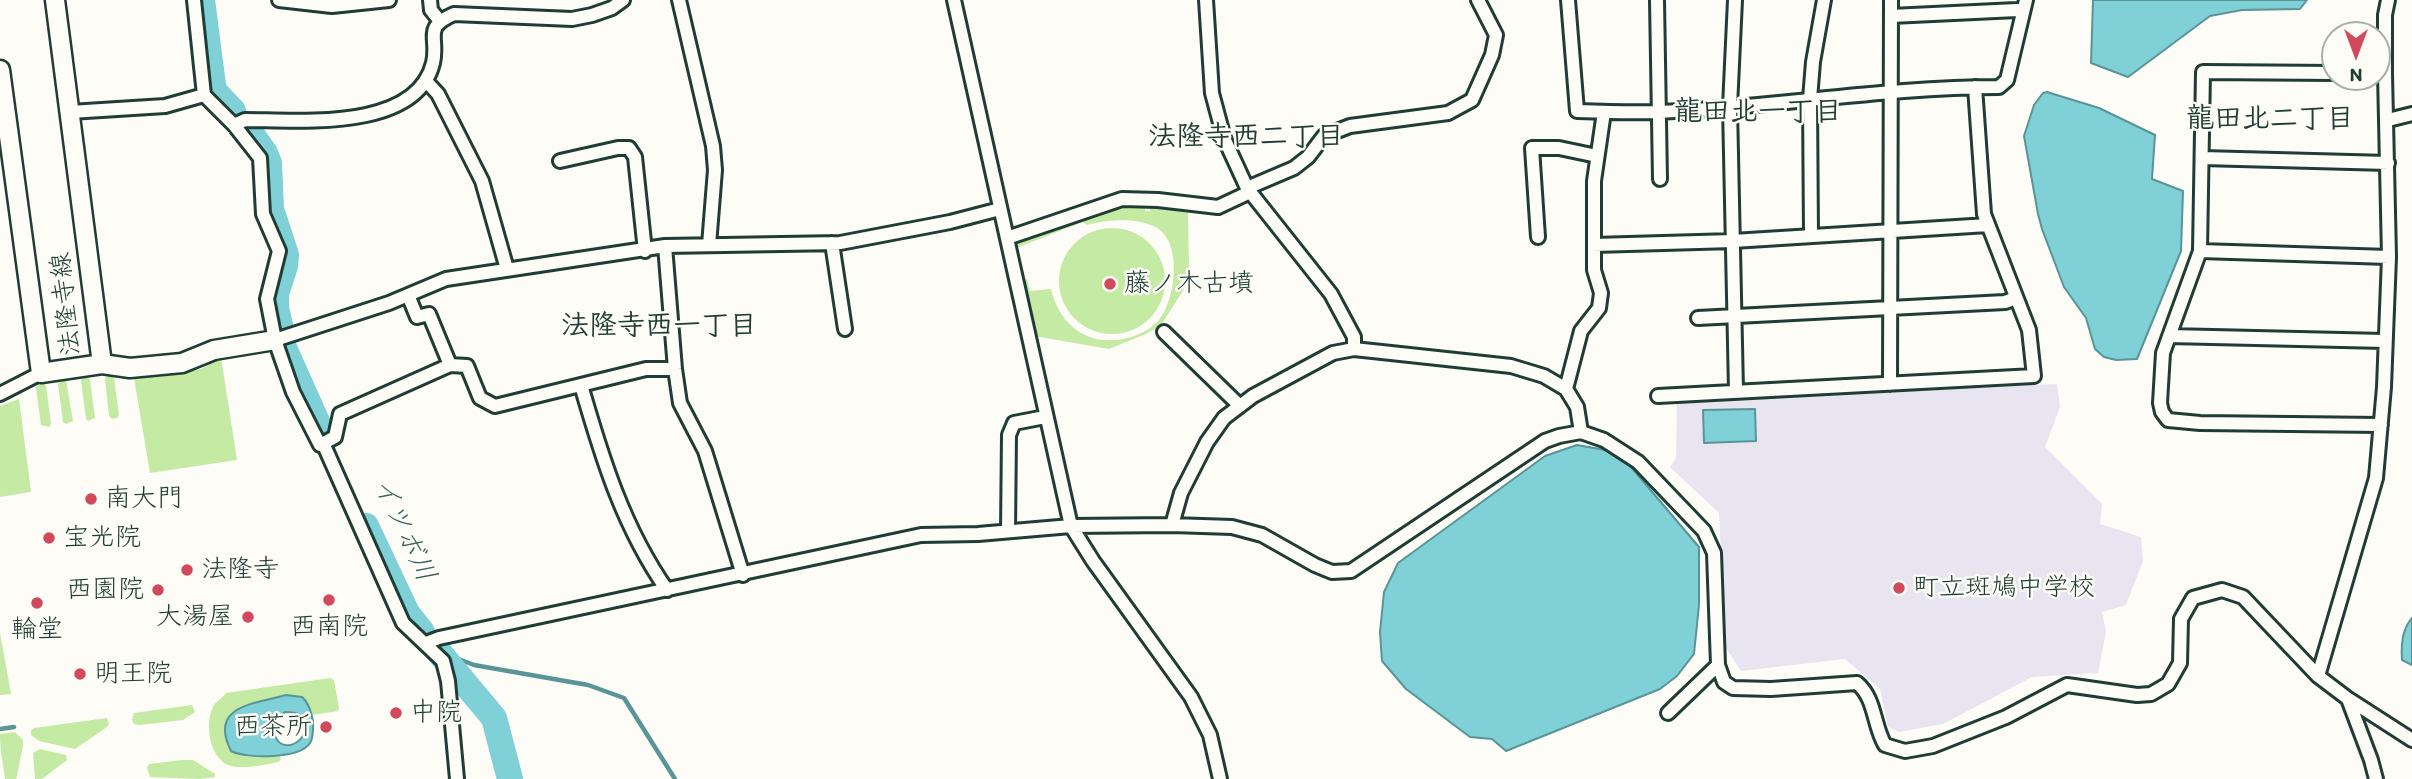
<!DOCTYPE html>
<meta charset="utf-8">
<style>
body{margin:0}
#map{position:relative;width:2412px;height:779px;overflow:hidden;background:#fdfcf7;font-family:Itim,sans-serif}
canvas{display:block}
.north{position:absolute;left:2321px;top:21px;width:70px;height:70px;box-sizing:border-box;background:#fdfcf7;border:2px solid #a4b0a9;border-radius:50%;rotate:180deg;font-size:19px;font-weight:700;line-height:28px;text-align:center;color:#1f3d34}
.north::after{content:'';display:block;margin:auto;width:24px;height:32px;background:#d1495b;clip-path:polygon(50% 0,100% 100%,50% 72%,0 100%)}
</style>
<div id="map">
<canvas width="2412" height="779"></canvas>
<div class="north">N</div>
</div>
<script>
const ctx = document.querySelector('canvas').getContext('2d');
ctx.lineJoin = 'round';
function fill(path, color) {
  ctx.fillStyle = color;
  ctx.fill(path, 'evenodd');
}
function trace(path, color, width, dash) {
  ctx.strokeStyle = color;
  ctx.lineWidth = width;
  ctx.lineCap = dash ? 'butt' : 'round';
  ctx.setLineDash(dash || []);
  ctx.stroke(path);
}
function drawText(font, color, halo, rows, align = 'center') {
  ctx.font = font + ' Itim,"Klee One",sans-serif';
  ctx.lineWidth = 5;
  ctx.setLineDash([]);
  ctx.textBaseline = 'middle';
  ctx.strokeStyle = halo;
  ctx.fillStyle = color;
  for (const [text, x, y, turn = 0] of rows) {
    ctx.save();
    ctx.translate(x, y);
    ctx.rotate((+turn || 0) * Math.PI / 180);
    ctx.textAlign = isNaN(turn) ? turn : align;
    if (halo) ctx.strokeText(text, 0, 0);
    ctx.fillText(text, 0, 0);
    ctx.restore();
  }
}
const built = new Path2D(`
 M 2057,384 L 2060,407 L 2045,447 L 2102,504 L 2100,524 L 2141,537 L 2143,561 L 2126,605 L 2102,612 L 2106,632 L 2098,673 L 2032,677 L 1943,724 L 1899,732 L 1888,727 L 1880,689 L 1845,659 L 1741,671 L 1726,648 L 1719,513 L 1670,467 L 1676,458 L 1677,399 Z`);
const green = new Path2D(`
 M 1122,206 L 1145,206 L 1145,211 L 1150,211 L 1150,207 L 1188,213 L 1189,270 L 1186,286 L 1161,325 L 1146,334 L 1109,349 L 1034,336 L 1023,280 L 1027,279 L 1030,291 L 1051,289 C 1056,310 1068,329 1090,337 C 1112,345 1143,338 1159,320 C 1176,300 1183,240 1155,227 C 1135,217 1107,220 1087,225 L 1083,222 L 1016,248 L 1015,243 L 1082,218 Z
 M1059 281a53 53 0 1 1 106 0a53 53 0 1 1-106 0Z
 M 221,357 L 237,460 L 150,473 L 134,378 L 201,369 Z
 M 107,375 L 112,375 L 114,378 L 119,415 L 117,418 L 112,419 L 109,416 L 105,379 Z
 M 87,377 L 90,380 L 95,418 L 88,421 L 86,419 L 81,381 L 82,378 Z
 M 66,380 L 73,421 L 66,424 L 63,422 L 58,384 L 60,381 Z
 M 38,384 L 44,384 L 46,386 L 51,424 L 49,427 L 41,425 L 36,388 Z
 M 19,399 L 31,492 L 0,497 L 0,406 Z
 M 0,633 L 11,694 L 0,695 Z
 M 330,678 L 334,680 L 339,708 L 338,711 L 312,715 L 311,710 L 293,695 L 233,711 L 230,714 L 237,755 L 256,757 L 279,754 L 281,760 L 278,762 C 265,765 241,770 228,765 C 209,757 204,721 214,705 C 217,701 223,697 226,693 Z
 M 192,705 L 195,712 L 183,720 L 140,725 L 134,724 L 132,720 L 134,713 Z
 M 107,718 L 109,724 L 107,727 L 75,749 L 39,741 L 31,735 L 31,730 L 34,728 Z
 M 15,732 L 23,740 L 23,745 L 17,776 L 16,779 L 5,779 C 3,763 0,751 0,734 Z
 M 40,749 L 66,755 L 67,760 L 42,779 L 35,779 L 33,753 Z
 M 182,760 L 193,760 L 215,774 L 215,777 L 200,779 L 150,777 L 147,768 L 149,764 Z`);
const water = new Path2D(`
 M 2093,0 L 2307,0 L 2300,9 L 2242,10 L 2210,16 L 2128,77 L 2091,63 Z
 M 2047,92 L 2099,108 L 2155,135 L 2152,179 L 2183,191 L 2181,251 L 2137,359 L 2116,360 L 2104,357 L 2095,349 L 2086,318 L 2064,287 L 2042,229 L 2038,214 L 2024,136 L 2034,105 L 2043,93 Z
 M 1755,409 L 1756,441 L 1704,443 L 1703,410 Z
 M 1577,445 L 1606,450 L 1625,460 L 1699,547 L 1699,605 L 1694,654 L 1677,676 L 1660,689 L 1506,751 L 1492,739 L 1470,737 L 1406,689 L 1382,661 L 1380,632 L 1384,592 L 1398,563 L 1545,456 Z
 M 2412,618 L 2412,665 L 2402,660 C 2401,644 2402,630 2412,618 Z
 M 286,695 L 302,697 C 309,703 311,712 313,721 C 313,728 314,737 310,743 C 300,759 246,759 231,751 C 208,705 255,704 286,695 ZM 285,712 C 298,712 304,714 307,727 C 302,748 273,756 273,723 Z`);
const stream = new Path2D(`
 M 440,652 L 474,665 L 588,685 L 624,698 L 675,779
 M 0,729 L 14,727`);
const river = new Path2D(`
 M 202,0 L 213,85 L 215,92 L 233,111
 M 250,132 L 265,153 L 269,163 L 271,209 L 286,255 L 285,266 L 276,294 L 276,308 L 280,325
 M 285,350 L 322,433
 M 366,526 L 407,613 L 422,632
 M 438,651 L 494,718 L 510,779`);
const street = new Path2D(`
 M 194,0 L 204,95 L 234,125 L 260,158 L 263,214 L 279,251 L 267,299 L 275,340 L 293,392 L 320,445 L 335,437 L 340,414 L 450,365 L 467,366 L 480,398 L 495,406 L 646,369 L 675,369
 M 279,0 L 332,6 L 389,0
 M 430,0 L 431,10 L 439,20
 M 679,0 L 713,146 L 715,170 L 709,245
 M 954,0 L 1071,526 L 1093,561 L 1191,697 L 1210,735 L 1220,779
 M 1206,0 L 1212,93 L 1224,138 L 1247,188 L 1331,294 L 1354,337 L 1354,349
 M 1568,0 L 1577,111 C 1604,112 1631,113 1657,112 C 1771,108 1884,87 1999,87 L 2007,80 L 2026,0
 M 1657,0 L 1660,179
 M 1735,0 L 1730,107 L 1736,391
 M 1891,16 L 2017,10 L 2023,11
 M 2335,73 L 2203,72 L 2200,251 L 2163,353 L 2160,403 L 2162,412 L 2168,420 L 2200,423 L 2381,425
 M 426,81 L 438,94 L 482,181 L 507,269
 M 70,112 L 165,106 L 204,95
 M 2388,120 L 2412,114
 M 234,125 L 245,120 C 298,120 416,132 433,63 C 439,37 422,28 454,14 L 572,19 L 592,15 L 612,8 L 623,0
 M 2202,158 L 2388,163
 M 560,161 L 618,148 L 629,148 L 635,157 L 645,251
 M 1247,188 L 1294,168 L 1308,157 L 1324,136 L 1350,126 L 1448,113 L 1472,100 L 1492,55 L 1496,35 L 1478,0
 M 1811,236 L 1810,99 L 1813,62 L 1824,0
 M 1538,237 L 1532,148 L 1559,148 L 1597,156
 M 1007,238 L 1122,199 L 1158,200 L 1218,207 L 1250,192
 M 832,243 L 845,329
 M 1594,245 L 1733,241 L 1988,225
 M 665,246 L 675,369 L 680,403 L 705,451 L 743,575
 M 2200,251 L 2389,257
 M 408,295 L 417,317 L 429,314 L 450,365
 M 1698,318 L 2005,302 L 2016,298
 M 1164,332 L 1240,406
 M 2169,336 L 2385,341
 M 275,340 L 389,303 L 446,279 L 665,246 L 840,243 L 950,222 L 1000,209
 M 1890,384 L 1891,0
 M 581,385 C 602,458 623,527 667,590
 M 1566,389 L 1581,331 L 1599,308 L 1601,293 L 1594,270 L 1594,181 L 1604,112
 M 0,394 L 41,373
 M 1658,396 L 2034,376 L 2029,330 L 1984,214 L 1975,87
 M 323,443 L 403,623 L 443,661 L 448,681 L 457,779
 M 1172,525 L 1181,493 L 1207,442 L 1224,418 L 1253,396 L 1333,353 L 1354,349 L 1511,366 L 1544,376 L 1566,389 L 1577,407 L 1581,432
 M 1008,531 L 1009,435 L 1014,423 L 1045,417
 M 426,643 L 439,638 L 921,535 L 978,534 L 1071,526 L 1172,525 L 1232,527 L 1262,535 L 1315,565 L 1332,572 L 1351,571 L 1545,441 L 1559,436 L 1581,432 L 1604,440 L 1638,462 L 1704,531 L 1714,553 L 1718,665 L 1724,682 L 1733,688 L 1771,689 L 1857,683 C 1876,699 1873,725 1885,745 L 1905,751 L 1933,746 L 2006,717 L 2067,685 L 2137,695 L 2151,694 L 2168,684 L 2180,663 L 2181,619 L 2193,598 L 2222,590 L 2243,597 L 2318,676 L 2347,698 L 2412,740
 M 2318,676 L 2376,478 L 2384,387 L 2389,257 L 2385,74 L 2385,15 L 2388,0
 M 2348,699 L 2371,760 L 2376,779
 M 1668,713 L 1718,665`);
const secondary = new Path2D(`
 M 55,0 L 102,364
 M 0,70 L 41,373 L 102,364 L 130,368 L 182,363 L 214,350 L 275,340`);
const markers = [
 [1110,284,7,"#d1495b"],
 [91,499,7,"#d1495b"],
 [49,538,7,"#d1495b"],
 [187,570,7,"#d1495b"],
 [1899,588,7,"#d1495b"],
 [158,590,7,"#d1495b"],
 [329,600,7,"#d1495b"],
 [37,603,7,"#d1495b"],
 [248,617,7,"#d1495b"],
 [80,674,7,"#d1495b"],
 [396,713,7,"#d1495b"],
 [326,727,7,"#d1495b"]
];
const poiNames = [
 ["藤ノ木古墳",1124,284],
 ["南大門",105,499],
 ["宝光院",63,538],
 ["法隆寺",201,570],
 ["町立斑鳩中学校",1913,588],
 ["西園院",144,590,"right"],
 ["大湯屋",234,617,"right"],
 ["西南院",329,627,"center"],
 ["輪堂",37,630,"center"],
 ["明王院",94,674],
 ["中院",410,713],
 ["西茶所",312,727,"right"]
];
const streetNames = [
 ["法隆寺線",67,304,-96]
];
const neighbourhoodNames = [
 ["龍田北一丁目",1758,113],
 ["龍田北二丁目",2270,120],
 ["法隆寺西二丁目",1246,138],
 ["法隆寺西一丁目",659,327]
];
const waterNames = [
 ["イツボ川",403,530,65]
];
fill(built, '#e9e5f0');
fill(green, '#c4eaa4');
fill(water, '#7fd0d7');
trace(water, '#599596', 2);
trace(stream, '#599596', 4.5);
trace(river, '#7fd0d7', 26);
trace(street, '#1f3d34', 18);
trace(secondary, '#1f3d34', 23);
trace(street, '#fdfcf7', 12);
trace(secondary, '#fdfcf7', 18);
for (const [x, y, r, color] of markers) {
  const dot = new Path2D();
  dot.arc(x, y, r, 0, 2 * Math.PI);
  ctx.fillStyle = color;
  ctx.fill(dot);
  trace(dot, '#fdfcf7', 2.5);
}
drawText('26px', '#1f3d34', '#fdfcf7', poiNames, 'left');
drawText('26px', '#1f3d34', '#fdfcf7', streetNames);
drawText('bold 28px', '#1f3d34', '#fdfcf7', neighbourhoodNames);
drawText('italic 28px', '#37625d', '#fdfcf7', waterNames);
</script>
